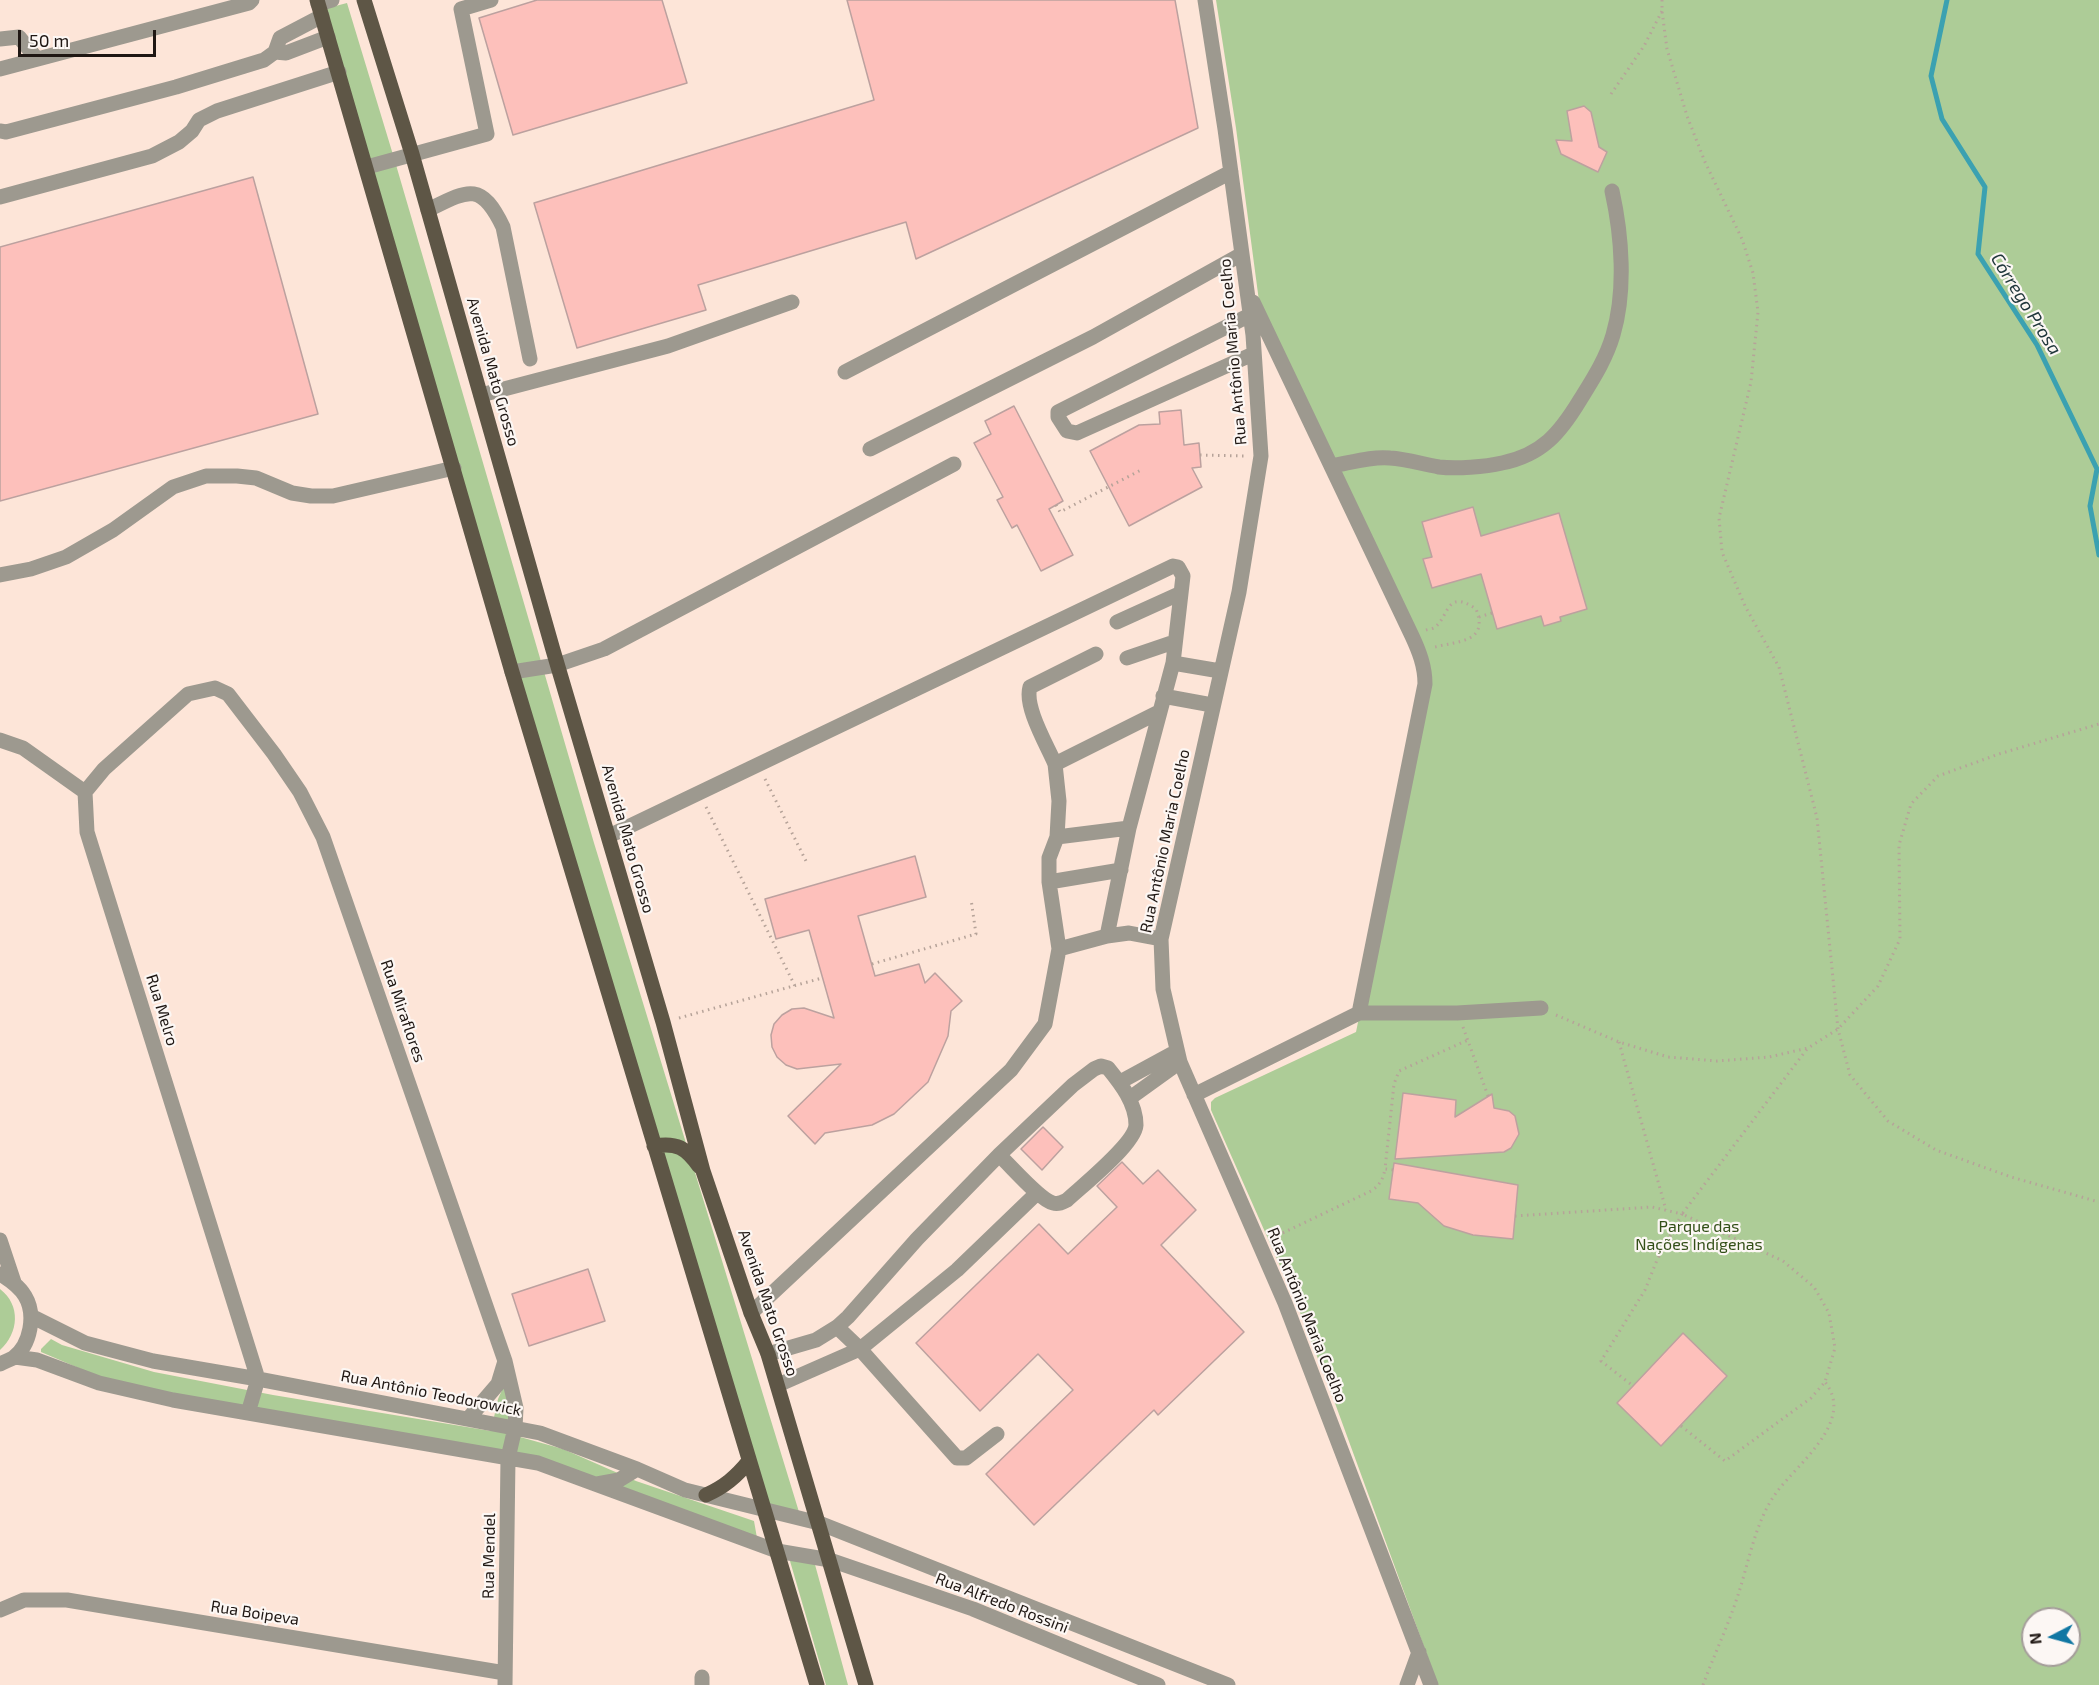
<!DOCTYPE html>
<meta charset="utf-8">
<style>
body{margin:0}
#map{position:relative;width:2099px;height:1685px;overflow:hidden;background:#fde5d8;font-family:"Exo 2",sans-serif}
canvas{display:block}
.north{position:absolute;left:2021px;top:1607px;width:60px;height:60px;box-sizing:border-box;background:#fcf7f4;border:2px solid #a49d9a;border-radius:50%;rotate:264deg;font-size:16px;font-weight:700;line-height:24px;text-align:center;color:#1f1713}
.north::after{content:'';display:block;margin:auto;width:21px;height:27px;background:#1077a3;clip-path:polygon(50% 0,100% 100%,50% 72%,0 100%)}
.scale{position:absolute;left:18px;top:30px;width:138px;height:27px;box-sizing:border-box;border:3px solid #1f1713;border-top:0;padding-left:8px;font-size:18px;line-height:21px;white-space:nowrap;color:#1f1713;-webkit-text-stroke:4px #fcf7f4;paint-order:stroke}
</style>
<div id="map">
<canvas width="2099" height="1685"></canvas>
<div class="north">N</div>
<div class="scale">50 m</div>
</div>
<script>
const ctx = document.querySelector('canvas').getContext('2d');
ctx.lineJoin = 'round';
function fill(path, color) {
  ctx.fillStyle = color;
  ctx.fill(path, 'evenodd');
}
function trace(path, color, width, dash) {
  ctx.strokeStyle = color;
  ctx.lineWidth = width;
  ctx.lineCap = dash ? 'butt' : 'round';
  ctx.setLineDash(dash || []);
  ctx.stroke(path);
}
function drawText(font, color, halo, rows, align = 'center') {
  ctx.font = font + ' "Exo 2",sans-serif';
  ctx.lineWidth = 4.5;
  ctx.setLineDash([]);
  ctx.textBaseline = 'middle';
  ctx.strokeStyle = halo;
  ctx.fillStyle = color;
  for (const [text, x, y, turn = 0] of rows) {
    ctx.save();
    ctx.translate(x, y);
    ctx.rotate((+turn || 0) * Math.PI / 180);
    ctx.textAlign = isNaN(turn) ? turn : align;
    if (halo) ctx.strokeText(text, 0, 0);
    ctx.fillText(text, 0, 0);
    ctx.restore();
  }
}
const green = new Path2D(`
 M 1216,0 L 2099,0 L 2099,1685 L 1438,1685 L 1332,1395 L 1296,1302 L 1211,1110 L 1211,1102 L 1215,1098 L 1356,1032 L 1427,684 L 1259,301 L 1236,128 ZM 2033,1619 L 2069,1619 L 2069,1655 L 2033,1655 Z
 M 347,3 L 394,158 L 594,843 L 799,1512 L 769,1504 L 514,664 L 324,9 Z
 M 0,1289 C 21,1305 19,1333 0,1350 Z
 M 51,1339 L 62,1345 L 154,1372 L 273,1395 L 491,1431 L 498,1399 L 507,1379 L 513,1435 L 563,1449 L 636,1481 L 754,1521 L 757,1538 L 598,1481 L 173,1396 L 102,1378 L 41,1352 L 41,1349 Z
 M 790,1561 L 814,1561 L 848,1685 L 826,1685 Z`);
const stream = new Path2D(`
 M 1947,0 L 1931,76 L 1942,119 L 1985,187 L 1978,254 L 2037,345 L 2097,469 L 2090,506 L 2099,555`);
const building = new Path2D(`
 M 537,0 L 662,0 L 687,83 L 513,135 L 479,18 Z
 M 847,0 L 1175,0 L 1198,128 L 916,259 L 906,222 L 698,285 L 706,310 L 577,348 L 534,203 L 874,100 Z
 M 1584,106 L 1591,112 L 1599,147 L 1607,152 L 1598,172 L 1561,154 L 1556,140 L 1572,141 L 1567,111 Z
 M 253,177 L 318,414 L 0,501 L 0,247 Z
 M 1014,406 L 1063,501 L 1049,509 L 1073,555 L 1041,571 L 1017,525 L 1012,528 L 997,500 L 1003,497 L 974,443 L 991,434 L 985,421 Z
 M 1181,410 L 1184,445 L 1199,443 L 1201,467 L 1192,468 L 1202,487 L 1129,526 L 1090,451 L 1139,425 L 1160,424 L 1159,412 Z
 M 1473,507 L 1481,536 L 1559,513 L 1587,609 L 1560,617 L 1561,621 L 1544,626 L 1541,616 L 1497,629 L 1481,574 L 1432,588 L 1423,559 L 1432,557 L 1422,522 Z
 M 915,856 L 926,897 L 858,916 L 875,976 L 919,964 L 925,983 L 935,973 L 962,1001 L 951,1011 L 948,1036 L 928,1082 L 894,1114 L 872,1125 L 825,1133 L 815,1144 L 788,1116 L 841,1064 L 797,1069 L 786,1065 L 777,1057 L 772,1047 L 771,1035 L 774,1024 L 782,1015 L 792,1009 L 804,1008 L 834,1018 L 809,930 L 776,939 L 765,899 Z
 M 1403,1093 L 1456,1100 L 1455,1117 L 1492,1094 L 1494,1108 L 1509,1111 L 1515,1116 L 1519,1134 L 1511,1148 L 1504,1152 L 1395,1159 Z
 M 1043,1127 L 1063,1147 L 1042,1170 L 1021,1149 Z
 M 1122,1162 L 1143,1184 L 1158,1170 L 1196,1210 L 1161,1245 L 1244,1332 L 1158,1415 L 1154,1410 L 1034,1525 L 986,1474 L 1073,1390 L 1038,1354 L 980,1411 L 916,1343 L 1039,1224 L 1068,1254 L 1117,1207 L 1097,1186 Z
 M 1394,1163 L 1518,1185 L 1513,1239 L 1473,1235 L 1444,1226 L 1418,1203 L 1389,1199 Z
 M 588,1269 L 605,1321 L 529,1346 L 512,1294 Z
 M 1683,1333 L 1727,1376 L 1661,1446 L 1617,1403 Z`);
const path = new Path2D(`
 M 1662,0 L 1662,11 L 1667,49 L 1687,116 L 1705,162 L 1742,239 L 1753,273 L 1758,312 L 1751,382 L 1719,518 L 1722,552 L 1745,606 L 1779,667 L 1817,818 L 1838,1029 L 1850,1075 L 1888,1121 L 1936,1150 L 2011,1177 L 2099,1202
 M 1611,94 L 1644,46 L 1662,11
 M 1200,455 L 1246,456
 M 1056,505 L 1060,512 L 1141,470
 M 1479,617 L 1492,613
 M 1426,630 C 1429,629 1433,629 1435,627 C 1449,617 1446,588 1476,609 C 1489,642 1459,641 1435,647
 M 765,779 L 807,863
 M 706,807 L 795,986
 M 872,964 L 976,934 L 971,899
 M 1556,1015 L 1619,1042 L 1668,1057 L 1717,1061 L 1769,1057 L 1808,1048 L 1838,1029 L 1878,986 L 1900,939 L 1899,845 L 1911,804 L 1938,776 L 1999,754 L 2099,724
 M 679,1018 L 822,978
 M 1463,1027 L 1488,1096
 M 1619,1042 L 1666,1210
 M 1393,1170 L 1385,1169 L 1394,1084 L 1399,1071 L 1468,1040
 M 1515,1216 L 1652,1207 L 1682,1214 L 1657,1260 L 1645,1290 L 1601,1361 L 1633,1386
 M 1272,1238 L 1371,1191 C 1380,1185 1383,1179 1385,1169
 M 1681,1426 L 1725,1461 L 1811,1398 L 1825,1382 L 1835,1348 L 1829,1313 L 1814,1287 L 1783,1261 L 1682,1214 L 1807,1049
 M 1703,1685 C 1714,1655 1728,1626 1738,1595 C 1749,1562 1755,1522 1776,1493 C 1797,1464 1856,1421 1825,1382`);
const minor = new Path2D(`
 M 1205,0 L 1225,129 L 1253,335 L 1261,456 L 1239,592 L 1161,939 L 1163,989 L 1180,1062 L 1285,1303 L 1431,1685
 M 318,4 L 332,0
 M 0,39 L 19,37 L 37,59
 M 275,52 L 286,53 L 328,37
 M 0,69 L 249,3 L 252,0
 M 0,131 L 6,132 L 176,87 L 264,60 L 275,52 L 280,38 L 322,16
 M 367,167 L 487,134 L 461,9 L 491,0
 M 0,197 L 152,156 L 179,142 L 192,131 L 199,120 L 217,111 L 339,72
 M 428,210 C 468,190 481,181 503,227 L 530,359
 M 1253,302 L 1412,636 C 1419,651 1425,666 1425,684 L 1359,1013
 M 1250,315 L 1058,412 L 1058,417 L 1067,431 L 1077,433 L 1253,354
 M 845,372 L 1231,172
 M 481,395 L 668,346 L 792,302
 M 870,449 L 1093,337 L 1242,254
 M 1331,466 C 1350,463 1371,456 1390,458 C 1406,459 1422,464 1439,467 C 1456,469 1485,467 1502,463 C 1542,455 1560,433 1580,400 C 1593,379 1606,359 1613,335 C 1626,291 1622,236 1612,191
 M 0,575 L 31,569 L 66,557 L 113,530 L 173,487 L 206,476 L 237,476 L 256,478 L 292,493 L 311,496 L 333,496 L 454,468
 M 1117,622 L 1181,593
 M 1127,658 L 1174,642
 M 1173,663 L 1220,671
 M 512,672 L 557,665 L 604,649 L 954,464
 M 1163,696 L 1212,705
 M 0,740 L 23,748 L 85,792
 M 1055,764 C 1047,745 1024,707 1030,687 L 1096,654
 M 609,836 L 1173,566 L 1178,567 L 1183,576 L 1173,663 L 1129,828 L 1107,936
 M 1057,837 L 1129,828
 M 1049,882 L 1121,870
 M 1059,949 L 1049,882 L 1049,858 L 1057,837 L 1059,801 L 1055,764 L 1159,712
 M 1120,1082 L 1177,1051
 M 1194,1095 L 1359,1013 L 1457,1013 L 1541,1008
 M 1130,1098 L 1180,1062
 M 0,1240 L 14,1282
 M 0,1274 C 10,1280 19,1286 25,1296 C 36,1314 31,1345 13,1358 C 9,1360 4,1362 0,1364
 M 751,1313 L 1011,1070 L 1045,1024 L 1059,949 L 1107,936 L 1129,933 L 1161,939
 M 31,1316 L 85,1343 L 153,1361 L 258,1379 L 540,1433 L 637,1469 L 685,1490 L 819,1523 L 1228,1685
 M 837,1327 L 860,1349 L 957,1458 L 966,1458 L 997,1434
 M 768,1354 L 816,1340 L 837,1327 L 848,1317 L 917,1239 L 999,1155 L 1073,1085 L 1094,1069 L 1101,1066 L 1108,1068 C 1121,1084 1136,1103 1136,1125 C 1135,1144 1082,1186 1067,1200 C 1063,1202 1059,1205 1053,1203 C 1040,1200 1011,1166 999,1155
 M 15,1357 L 37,1360 L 99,1383 L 173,1400 L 538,1463 L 777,1551 L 830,1560 L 973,1609 L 1158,1685
 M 778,1385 L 860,1349 L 957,1270 L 1037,1193
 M 248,1413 L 258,1379 L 87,832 L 85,792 L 104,769 L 188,694 L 215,688 L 228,694 L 274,754 L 300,792 L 323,837 L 505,1361 L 516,1408 L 515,1428 L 508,1458 L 505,1685
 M 468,1419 L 498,1384 L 505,1361
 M 597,1484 L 619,1480 L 637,1469
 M 0,1610 L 24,1600 L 67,1600 L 505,1673
 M 702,1677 L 702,1685
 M 1407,1685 L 1419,1652`);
const major = new Path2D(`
 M 317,0 L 512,672 L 817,1685
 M 364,0 L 412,154 L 553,650 L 663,1022 L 703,1171 L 751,1313 L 768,1354 L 866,1685
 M 654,1146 C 677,1142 686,1148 699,1166
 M 706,1495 C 724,1487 736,1477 749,1461`);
const streetNames = [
 ["Rua Antônio Maria Coelho",1233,352,-95],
 ["Avenida Mato Grosso",493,372,74],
 ["Avenida Mato Grosso",628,839,74],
 ["Rua Antônio Maria Coelho",1165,841,-78],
 ["Rua Melro",162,1010,73],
 ["Rua Miraflores",403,1011,71],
 ["Avenida Mato Grosso",768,1303,71],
 ["Rua Antônio Maria Coelho",1307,1315,68],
 ["Rua Antônio Teodorowick",431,1393,11],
 ["Rua Mendel",489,1556,-89],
 ["Rua Alfredo Rossini",1002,1603,21],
 ["Rua Boipeva",255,1613,9]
];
const parkNames = [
 ["Parque das",1699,1227],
 ["Nações Indígenas",1699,1245]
];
const waterNames = [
 ["Córrego Prosa",2026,304,58]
];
fill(green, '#adcc97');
trace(stream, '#3ba1b1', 5);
fill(building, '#fdc0bb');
trace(building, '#bca19f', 1.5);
trace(path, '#b6a399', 3, [1.5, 4.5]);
trace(minor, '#9d998f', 15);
trace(major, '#5e5646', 15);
drawText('16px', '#1f1713', '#fcf7f4', streetNames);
drawText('16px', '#324f17', '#fcf7f4', parkNames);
drawText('italic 18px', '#20373b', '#fcf7f4', waterNames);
</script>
